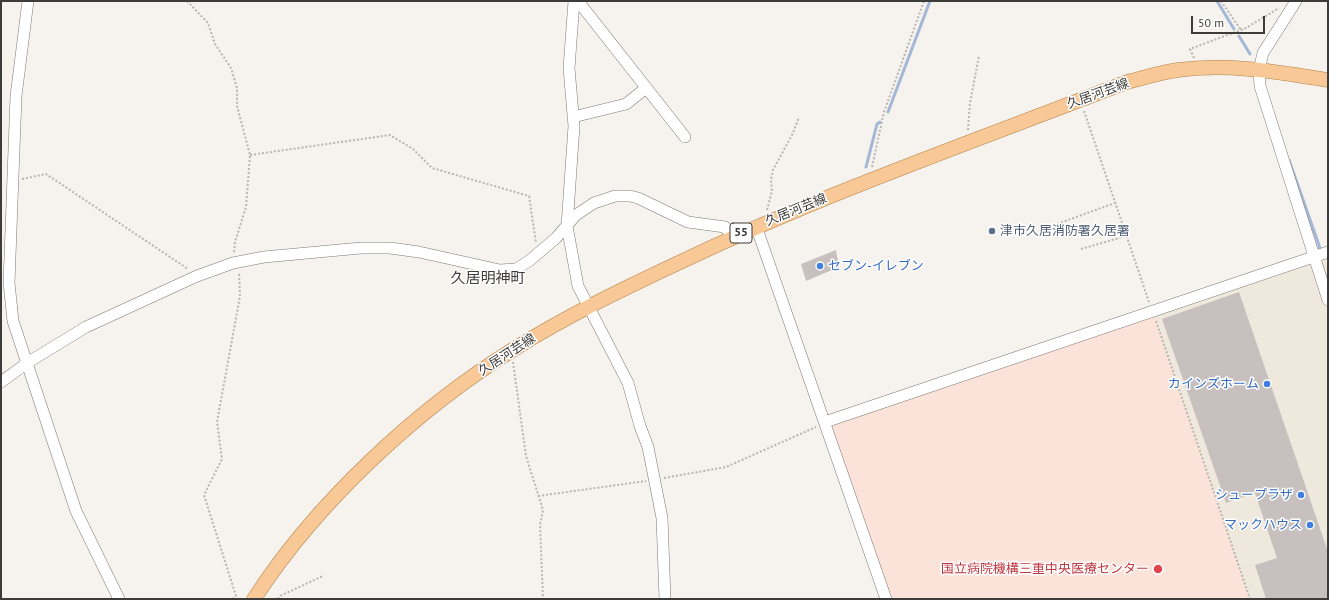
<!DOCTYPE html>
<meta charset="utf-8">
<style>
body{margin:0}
#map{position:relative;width:1329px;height:600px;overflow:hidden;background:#f6f2ee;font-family:"PT Sans",sans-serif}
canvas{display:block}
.frame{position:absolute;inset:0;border:2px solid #3d3c3a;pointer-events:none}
.scale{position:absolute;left:1191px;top:16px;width:74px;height:18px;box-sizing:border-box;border:2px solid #3d3c3a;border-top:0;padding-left:5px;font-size:12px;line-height:14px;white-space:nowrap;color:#3d3c3a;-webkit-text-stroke:3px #fff;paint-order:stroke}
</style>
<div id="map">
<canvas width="1329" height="600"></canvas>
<div class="frame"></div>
<div class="scale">50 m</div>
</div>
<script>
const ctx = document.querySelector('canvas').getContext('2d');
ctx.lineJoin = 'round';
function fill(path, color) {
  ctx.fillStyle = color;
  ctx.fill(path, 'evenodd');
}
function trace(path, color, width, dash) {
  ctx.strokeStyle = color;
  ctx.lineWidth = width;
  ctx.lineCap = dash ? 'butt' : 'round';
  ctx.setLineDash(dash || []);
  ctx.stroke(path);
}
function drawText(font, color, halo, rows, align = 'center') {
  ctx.font = font + ' "PT Sans","Noto Sans JP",sans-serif';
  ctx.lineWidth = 3;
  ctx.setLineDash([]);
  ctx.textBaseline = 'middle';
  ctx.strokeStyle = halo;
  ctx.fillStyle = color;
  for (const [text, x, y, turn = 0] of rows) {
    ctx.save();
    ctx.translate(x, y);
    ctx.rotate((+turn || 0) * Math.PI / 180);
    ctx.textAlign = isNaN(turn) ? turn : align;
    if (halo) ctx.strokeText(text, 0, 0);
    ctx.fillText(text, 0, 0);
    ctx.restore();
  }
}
const built = new Path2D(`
 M 1328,251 L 1328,599 L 1250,599 L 1153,313 Z`);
const medical = new Path2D(`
 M 1153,313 L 1250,599 L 886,599 L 825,422 Z`);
const stream = new Path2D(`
 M 1217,1 L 1234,29
 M 1239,36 L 1250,54
 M 888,112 L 930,1
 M 1289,160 L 1321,251
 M 866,167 L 877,124 L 880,122`);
const building = new Path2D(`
 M 836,250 L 839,267 L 806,281 L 801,264 Z
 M 1239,292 L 1328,552 L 1328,599 L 1266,599 L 1255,565 L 1277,558 L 1255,493 L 1226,503 L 1162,319 Z`);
const path = new Path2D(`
 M 187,1 L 208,23 L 215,44 L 231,68 L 237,88 L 237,106 L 250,155 L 246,207 L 235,242 L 234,253
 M 1221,1 L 1241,30
 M 1194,58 L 1190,49 L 1246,28 L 1279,8
 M 1084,111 L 1149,302
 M 968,130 L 970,103 L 979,56
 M 250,155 L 390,135 L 413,149 L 432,168 L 529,196 L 536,243
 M 872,167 L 884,112 L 924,1
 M 22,179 L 46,174 L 188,269
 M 767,210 L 772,191 L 771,180 L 773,170 L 793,133 L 799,117
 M 1046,228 L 1115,203
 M 1081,249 L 1126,236
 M 1156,321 L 1250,599
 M 513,362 L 526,456 L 543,510 L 540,525 L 543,599
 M 664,478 L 726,467 L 816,427
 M 538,496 L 646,481
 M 233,599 L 236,596 L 204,495 L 222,459 L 217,422 L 240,296 L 239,272
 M 278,599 L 280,596 L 323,576`);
const minor = new Path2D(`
 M 28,1 L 16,96 L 9,283 L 13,321 L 76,511 L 119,599
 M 574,1 L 569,68 L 574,126 L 567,226 L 578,286 L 628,383 L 640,426 L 648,447 L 662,518 L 665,599
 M 1296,1 L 1263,53 L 1259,70 L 1260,86 L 1328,300
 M 574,2 L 578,1 L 685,137
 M 573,117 L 626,104 L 646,88
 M 756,226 L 886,599
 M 1,382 L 27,363 L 86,327 L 197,276 L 233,263 L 264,257 L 361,248 L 390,248 L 419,252 L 500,270 L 516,269 L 529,261 L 556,238 L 576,215 L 594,203 L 615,196 L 630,196 L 638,198 L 688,222 L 725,227 L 732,237
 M 825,422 L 1328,252`);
const major = new Path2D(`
 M 254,599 C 316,503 417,409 514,349 C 570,314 629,286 689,258 C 831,191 980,139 1127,82 C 1144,78 1161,72 1178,70 C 1229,63 1278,72 1328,80`);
const markers = [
 [992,231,4,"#5c6f8a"],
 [820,266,4,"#3f7fe0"],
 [1267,384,4,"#3f7fe0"],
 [1301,495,4,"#3f7fe0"],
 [1310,525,4,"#3f7fe0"],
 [1158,569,5,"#e0444e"]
];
const shields = [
 [741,233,22]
];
const shieldNames = [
 ["55",741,233]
];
const streetNames = [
 ["久居河芸線",1098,94,-20],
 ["久居河芸線",796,210,-22],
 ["久居河芸線",507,355,-33]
];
const serviceNames = [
 ["津市久居消防署久居署",1000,231]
];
const shopNames = [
 ["セブン-イレブン",828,266,"left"],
 ["カインズホーム",1259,384],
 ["シュープラザ",1293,495],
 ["マックハウス",1302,525]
];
const healthNames = [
 ["国立病院機構三重中央医療センター",1149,569]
];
const quarterNames = [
 ["久居明神町",488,279]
];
fill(built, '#efe8dd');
fill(medical, '#fce3d9');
trace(stream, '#a3b8d6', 3);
fill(building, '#c7c0bf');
trace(minor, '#7c7975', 12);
trace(major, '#b48048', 15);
trace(path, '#b8b5b1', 2, [2, 2]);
trace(minor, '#fff', 11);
trace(major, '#f8c896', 14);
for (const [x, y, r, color] of markers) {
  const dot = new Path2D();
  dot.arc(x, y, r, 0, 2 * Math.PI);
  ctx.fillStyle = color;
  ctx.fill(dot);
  trace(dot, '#fff', 1.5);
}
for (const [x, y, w] of shields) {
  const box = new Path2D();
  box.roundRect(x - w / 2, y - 10, w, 20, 3);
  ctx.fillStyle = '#fff';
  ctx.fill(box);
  trace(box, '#3d3c3a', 1);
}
drawText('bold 12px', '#3d3c3a', null, shieldNames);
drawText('13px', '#3d3c3a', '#fff', streetNames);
drawText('13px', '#4e5e75', '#fff', serviceNames, 'left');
drawText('13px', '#366cbe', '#fff', shopNames, 'right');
drawText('13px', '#be3a42', '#fff', healthNames, 'right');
drawText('15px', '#3d3c3a', '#fff', quarterNames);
</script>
